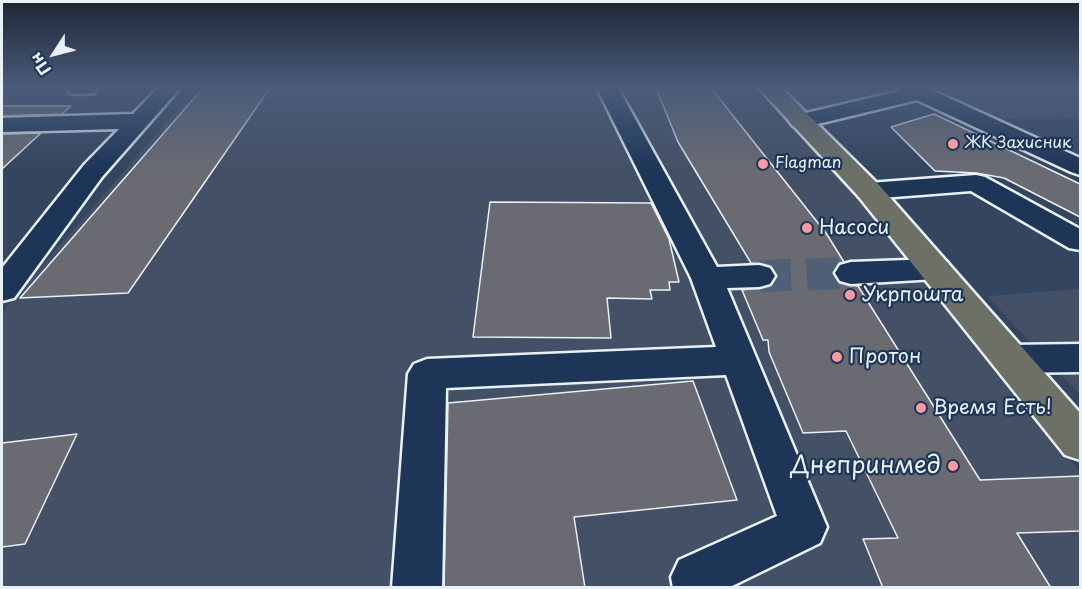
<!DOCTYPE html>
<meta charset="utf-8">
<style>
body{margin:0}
#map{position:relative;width:1082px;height:589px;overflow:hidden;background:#34455f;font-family:"Playpen Sans",sans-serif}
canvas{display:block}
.frame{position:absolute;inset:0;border:3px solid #e8f1f8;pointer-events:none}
.north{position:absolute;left:24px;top:24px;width:60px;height:60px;-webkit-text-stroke:4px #1d3557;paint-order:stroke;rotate:234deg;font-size:16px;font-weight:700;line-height:24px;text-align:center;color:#e8f1f8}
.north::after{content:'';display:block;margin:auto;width:21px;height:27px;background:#e8f1f8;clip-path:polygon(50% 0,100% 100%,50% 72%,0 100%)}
</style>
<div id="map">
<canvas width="1082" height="589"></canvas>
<div class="frame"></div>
<div class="north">Пн</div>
</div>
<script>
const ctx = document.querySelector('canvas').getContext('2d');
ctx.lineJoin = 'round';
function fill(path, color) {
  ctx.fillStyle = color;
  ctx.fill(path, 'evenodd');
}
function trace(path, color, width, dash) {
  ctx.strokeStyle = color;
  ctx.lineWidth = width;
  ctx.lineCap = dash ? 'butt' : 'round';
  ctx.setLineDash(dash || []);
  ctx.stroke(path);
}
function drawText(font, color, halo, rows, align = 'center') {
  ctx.font = font + ' "Playpen Sans",sans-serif';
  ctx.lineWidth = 4.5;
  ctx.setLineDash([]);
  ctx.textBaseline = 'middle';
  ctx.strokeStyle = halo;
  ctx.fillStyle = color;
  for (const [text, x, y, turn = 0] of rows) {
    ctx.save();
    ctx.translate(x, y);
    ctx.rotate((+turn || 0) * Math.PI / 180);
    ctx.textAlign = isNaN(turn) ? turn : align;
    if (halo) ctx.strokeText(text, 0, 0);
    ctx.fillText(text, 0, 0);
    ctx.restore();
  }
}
const built = new Path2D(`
 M 196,88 L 753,88 L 848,187 L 981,341 L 1080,472 L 1080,587 L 2,588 L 2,312 Z
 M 788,88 L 885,88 L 887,91 L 882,98 L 817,111 L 805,109 L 786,90 Z
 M 925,88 L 1080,88 L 1080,117 L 995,119 Z
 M 1080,289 L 1080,395 L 987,296 Z`);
const building = new Path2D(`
 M 203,88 L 270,88 L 128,293 L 20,298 Z
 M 656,88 L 711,88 L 826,233 L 844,262 L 838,264 L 833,272 L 838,282 L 858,286 L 980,480 L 1080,476 L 1080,531 L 1017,533 L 1051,588 L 883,588 L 863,539 L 898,538 L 846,431 L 803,433 L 769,352 L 768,340 L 763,340 L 742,290 L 771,286 L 777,275 L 771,266 L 751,263 L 678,142 Z
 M 2,106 L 71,106 L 62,114 L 2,116 Z
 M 934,114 L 1080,184 L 1080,217 L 1004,178 L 976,173 L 935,171 L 891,127 Z
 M 41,133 L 2,169 L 2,134 Z
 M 490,202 L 651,203 L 669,239 L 679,282 L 669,282 L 670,290 L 650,290 L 652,299 L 607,298 L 611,338 L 473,337 Z
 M 693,381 L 737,500 L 574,517 L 585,588 L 444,588 L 448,403 Z
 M 77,434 L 25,544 L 2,547 L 2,443 Z`);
const minorTunnel = new Path2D(`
 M 759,276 L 851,273`);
const minor = new Path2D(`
 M 68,88 L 96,88 L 94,93 L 78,94 L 70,93 Z
 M 158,88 L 180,88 L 102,177 L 14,298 L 2,301 L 2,268 L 84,165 L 119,129 L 2,132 L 2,118 L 133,114 Z
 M 597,88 L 618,88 L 717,267 L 759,265 L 770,268 L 775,276 L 770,284 L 759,287 L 727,288 L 827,527 L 820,543 L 728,588 L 673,588 L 671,577 L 679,560 L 777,516 L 726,375 L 446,388 L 442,588 L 392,588 L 408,374 L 414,364 L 427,359 L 716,347 L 691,278 Z
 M 899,88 L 927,88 L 1080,158 L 1080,175 L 1071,172 L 917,100 L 801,128 L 793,126 L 789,121 L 793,116 L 900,91 Z
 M 976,175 L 985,177 L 1080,229 L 1080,250 L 1069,248 L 971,191 L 869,199 L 859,197 L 855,191 L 859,185 L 869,183 Z
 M 936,259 L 947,262 L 952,269 L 947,276 L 936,279 L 851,284 L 840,281 L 835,273 L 840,265 L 851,262 Z
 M 1080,344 L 1080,372 L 1011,373 L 998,369 L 993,359 L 998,349 L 1011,345 Z`);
const major = new Path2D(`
 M 759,88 L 781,88 L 879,185 L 1080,413 L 1080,460 L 1065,455 L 859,197 Z`);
const markers = [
 [953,144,6,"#ff9aa2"],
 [763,164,6,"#ff9aa2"],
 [807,228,6,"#ff9aa2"],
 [850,295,6,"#ff9aa2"],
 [837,357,6,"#ff9aa2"],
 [921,408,6,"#ff9aa2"],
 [953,466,6,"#ff9aa2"]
];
const farPoinames = [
 ["ЖК Захисник",965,144],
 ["Flagman",775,164]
];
const poiNames = [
 ["Насоси",819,228],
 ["Укрпошта",862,295],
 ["Протон",849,357],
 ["Время Есть!",933,408]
];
const nearPoinames = [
 ["Днепринмед",941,466]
];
fill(built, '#445065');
fill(building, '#6a6a73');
trace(building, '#e8f1f8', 1.5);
trace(minorTunnel, '#4f5f76', 32, [32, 16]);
trace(minor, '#e8f1f8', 5);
trace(major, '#e8f1f8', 5);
fill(minor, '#1d3557');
fill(major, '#6c7065');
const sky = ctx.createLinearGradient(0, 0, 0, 171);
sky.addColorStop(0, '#1d2634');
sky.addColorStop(0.51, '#4a5c7a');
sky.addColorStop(1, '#4a5c7a00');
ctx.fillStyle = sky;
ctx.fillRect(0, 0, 1082, 171);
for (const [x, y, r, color] of markers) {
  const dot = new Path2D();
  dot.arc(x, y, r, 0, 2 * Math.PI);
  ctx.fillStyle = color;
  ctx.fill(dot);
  trace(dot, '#1d3557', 2);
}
drawText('16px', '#e8f1f8', '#1d3557', farPoinames, 'left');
drawText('20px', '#e8f1f8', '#1d3557', poiNames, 'left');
drawText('24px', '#e8f1f8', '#1d3557', nearPoinames, 'right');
</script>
